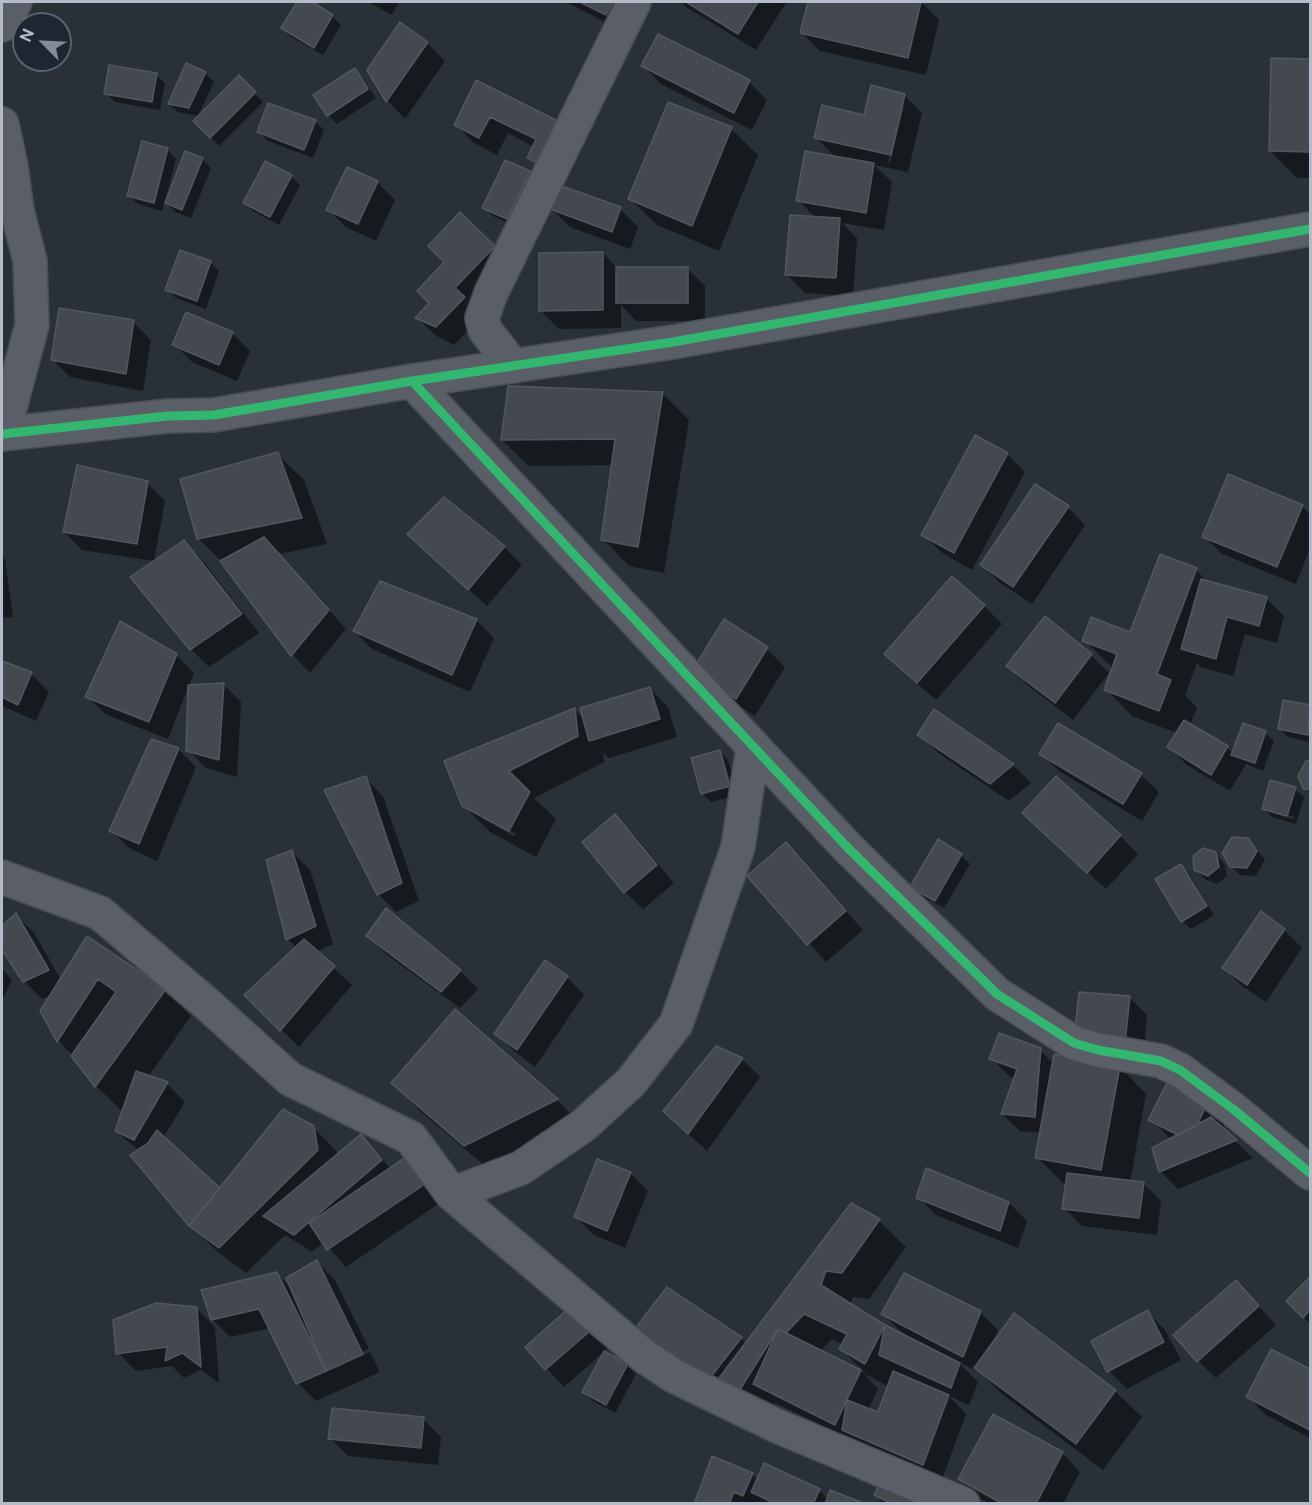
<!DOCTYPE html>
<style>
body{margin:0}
#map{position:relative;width:1312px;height:1505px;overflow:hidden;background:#2a3038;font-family:"Public Sans",sans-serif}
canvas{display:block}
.frame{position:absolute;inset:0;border:3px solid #b4bcc9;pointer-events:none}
.north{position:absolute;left:12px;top:12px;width:60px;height:60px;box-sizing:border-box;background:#1d2633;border:2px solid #59626f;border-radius:50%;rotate:294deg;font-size:16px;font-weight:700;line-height:24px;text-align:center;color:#b4bcc9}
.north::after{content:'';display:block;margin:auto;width:21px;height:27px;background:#848b96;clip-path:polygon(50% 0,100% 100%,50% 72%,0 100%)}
</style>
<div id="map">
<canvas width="1312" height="1505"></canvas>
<div class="frame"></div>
<div class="north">N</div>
</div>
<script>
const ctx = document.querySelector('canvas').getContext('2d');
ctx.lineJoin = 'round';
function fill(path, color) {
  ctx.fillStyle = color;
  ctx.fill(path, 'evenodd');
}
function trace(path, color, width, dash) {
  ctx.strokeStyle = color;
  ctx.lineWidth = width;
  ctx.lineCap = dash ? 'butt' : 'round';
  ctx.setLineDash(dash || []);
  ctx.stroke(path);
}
const shadow = new Path2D(`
 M 299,2 L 309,2 L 332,16 L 341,25 L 323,55 L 291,37 L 283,28 Z
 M 368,2 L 399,2 L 392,15 Z
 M 566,2 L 640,2 L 624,32 Z
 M 681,2 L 784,2 L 786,3 L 756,50 L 688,8 Z
 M 809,2 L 921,2 L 939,20 L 926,75 L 820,51 L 802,33 Z
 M 659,36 L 749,82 L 767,100 L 752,130 L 661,84 L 643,66 Z
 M 427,43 L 445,61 L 405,119 L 388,101 L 369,70 Z
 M 1273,59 L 1310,60 L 1310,178 L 1297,178 L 1270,151 Z
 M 354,70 L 363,79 L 376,98 L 337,124 L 328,115 L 315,96 Z
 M 205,73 L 214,82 L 198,116 L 178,112 L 169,104 Z
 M 156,75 L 165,83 L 160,110 L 115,102 L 106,93 Z
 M 239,77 L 263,102 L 219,146 L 195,121 Z
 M 477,82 L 565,126 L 583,144 L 564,184 L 547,176 L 529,158 L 534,147 L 508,133 L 497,155 L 474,143 L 456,125 Z
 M 904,95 L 922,113 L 908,172 L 874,165 L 892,182 L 884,230 L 842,223 L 857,238 L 853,296 L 805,293 L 787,275 L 816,218 L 798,200 L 836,158 L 816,137 L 865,117 ZM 901,106 L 904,106 L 890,163 L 888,162 Z
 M 315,121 L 324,130 L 313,158 L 268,141 L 259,132 Z
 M 731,129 L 758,155 L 719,251 L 657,225 L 630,199 Z
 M 143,143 L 168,150 L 176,159 L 165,201 L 167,201 L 202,159 L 211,168 L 191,218 L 175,212 L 165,201 L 162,211 L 138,204 L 129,196 Z
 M 529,172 L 538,181 L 516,227 L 493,216 L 484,207 Z
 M 291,176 L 300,185 L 279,225 L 253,211 L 244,203 Z
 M 377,182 L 395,200 L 376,241 L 346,227 L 328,209 Z
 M 552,209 L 620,209 L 638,227 L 630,249 L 570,227 Z
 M 494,247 L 512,265 L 482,316 L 454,345 L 435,335 L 417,318 Z
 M 603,253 L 618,269 L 687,268 L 705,286 L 705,321 L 636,321 L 621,305 L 621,328 L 559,329 L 541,311 Z
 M 210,262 L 219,271 L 206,309 L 176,298 L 167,289 Z
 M 133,322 L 151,340 L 143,391 L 70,377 L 52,359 Z
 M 232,333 L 250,351 L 237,381 L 192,362 L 174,344 Z
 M 663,394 L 689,420 L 664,573 L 629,566 L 603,539 L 613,465 L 529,466 L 502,440 Z
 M 277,454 L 304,480 L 327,544 L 279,554 L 346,629 L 310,673 L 293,655 L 224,564 L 198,538 Z
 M 1007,454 L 1025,472 L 972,570 L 941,552 L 923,534 Z
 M 147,483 L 165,501 L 154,561 L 82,550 L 64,532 Z
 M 1302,506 L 1310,514 L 1310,548 L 1296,584 L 1222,554 L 1204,536 Z
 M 1068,507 L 1085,525 L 1032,604 L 1000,583 L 982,565 Z
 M 184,542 L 202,560 L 259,633 L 209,667 L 191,649 Z
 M 504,547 L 522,565 L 487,606 L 427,552 Z
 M 2,556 L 5,559 L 13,617 L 2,618 Z
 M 1196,570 L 1208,582 L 1266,598 L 1284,616 L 1277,643 L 1245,634 L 1233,676 L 1200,667 L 1197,663 L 1185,695 L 1197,708 L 1190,725 L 1227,747 L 1233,754 L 1265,733 L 1274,741 L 1263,771 L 1246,764 L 1230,791 L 1187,765 L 1169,747 L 1177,733 L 1132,716 L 1106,689 L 1113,668 L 1084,640 L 1131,634 Z
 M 984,606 L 1002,624 L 936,700 L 904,672 Z
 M 1045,619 L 1091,655 L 1109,673 L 1073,720 L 1026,684 L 1008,666 Z
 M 476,620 L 494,638 L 470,692 L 372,649 L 354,631 Z
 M 767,649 L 785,667 L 755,716 L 712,688 Z
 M 176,655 L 194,673 L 168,739 L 105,714 L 87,696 Z
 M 2,662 L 31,674 L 49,692 L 36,721 L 2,706 Z
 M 223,684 L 241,702 L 237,777 L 206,768 L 188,750 Z
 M 650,689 L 668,707 L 677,737 L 609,758 L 603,752 L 604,762 L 534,798 L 556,819 L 536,857 L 490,832 L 463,805 L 575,710 L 585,720 ZM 482,815 L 516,834 L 514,836 L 482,818 Z
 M 1285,702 L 1310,706 L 1310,742 L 1288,737 L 1280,729 Z
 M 935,711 L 1013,765 L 1031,783 L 1009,801 L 937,752 L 919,734 Z
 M 178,749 L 196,767 L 157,861 L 129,848 L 111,830 Z
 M 720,752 L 728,760 L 738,795 L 711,802 L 702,793 Z
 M 1041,753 L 1141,775 L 1159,792 L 1142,821 L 1059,771 Z
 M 1310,762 L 1310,794 L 1304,788 L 1307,763 Z
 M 365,778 L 383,796 L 419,901 L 396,912 L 378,894 Z
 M 1295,789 L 1304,797 L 1296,824 L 1272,817 L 1264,808 ZM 1272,810 L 1295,817 L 1294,819 L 1272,813 Z
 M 1024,813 L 1120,836 L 1138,854 L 1106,889 Z
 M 615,816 L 633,834 L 674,883 L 643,909 L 625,892 Z
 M 1248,839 L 1265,860 L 1256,876 L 1240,875 L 1231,866 Z
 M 786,844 L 863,930 L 826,962 L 749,876 Z
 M 292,852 L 310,870 L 333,944 L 316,952 L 352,985 L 299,1047 L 246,995 L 297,948 L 287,939 Z
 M 1215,854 L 1224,863 L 1227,876 L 1217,884 L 1205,879 L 1196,870 Z
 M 961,855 L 970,864 L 944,908 L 920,895 L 912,887 Z
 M 1181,865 L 1189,874 L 1214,915 L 1191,929 L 1182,921 Z
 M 1261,914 L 1284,930 L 1302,948 L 1266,1002 L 1242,986 L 1224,968 Z
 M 16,915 L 34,933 L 61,980 L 88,938 L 165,990 L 191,1016 L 148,1077 L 167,1084 L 185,1102 L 163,1138 L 220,1190 L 313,1127 L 339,1154 L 361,1136 L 391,1169 L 410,1156 L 444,1200 L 346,1267 L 324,1242 L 312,1252 L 285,1235 L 246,1273 L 218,1252 L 190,1225 L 139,1151 L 116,1131 L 123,1112 L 96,1086 L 73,1056 L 59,1041 L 42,1011 L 52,995 L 42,999 L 24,981 L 2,947 L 2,928 Z
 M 368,936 L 460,971 L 478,989 L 460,1008 L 386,954 Z
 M 2,969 L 12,980 L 2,1001 Z
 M 567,977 L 584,995 L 535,1067 L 514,1051 L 496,1033 Z
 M 1129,997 L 1147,1015 L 1143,1061 L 1094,1057 Z
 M 455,1011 L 557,1100 L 583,1126 L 492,1172 L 419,1110 L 393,1083 Z
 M 1040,1050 L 1054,1064 L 1120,1067 L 1146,1094 L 1130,1182 L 1143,1183 L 1161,1201 L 1157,1235 L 1082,1226 L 1064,1208 L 1067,1184 L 1064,1184 L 1037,1157 L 1041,1133 L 1020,1131 L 1002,1114 L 1015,1079 L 1009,1076 L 991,1058 Z
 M 742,1059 L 760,1077 L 707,1151 L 683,1129 Z
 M 1168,1083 L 1226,1121 L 1222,1129 L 1253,1158 L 1178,1189 L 1160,1171 L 1172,1140 L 1150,1119 Z
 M 630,1173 L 648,1191 L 625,1248 L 594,1235 L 576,1217 Z
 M 918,1197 L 1009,1203 L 1027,1221 L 1018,1248 L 936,1215 Z
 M 851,1205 L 879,1221 L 906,1247 L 869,1299 L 853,1297 L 850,1305 L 886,1328 L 905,1336 L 883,1314 L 980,1312 L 998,1330 L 993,1342 L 1115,1391 L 1142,1417 L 1103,1470 L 1002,1394 L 982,1374 L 957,1361 L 978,1382 L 969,1405 L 949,1396 L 966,1414 L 941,1482 L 862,1447 L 854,1440 L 854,1441 L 775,1403 L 766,1417 L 653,1349 L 741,1338 L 747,1344 ZM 832,1339 L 843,1345 L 841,1349 L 865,1373 L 820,1351 ZM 864,1373 L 889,1387 L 878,1414 L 868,1410 L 878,1389 Z
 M 317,1262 L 335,1280 L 369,1349 L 334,1366 L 334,1369 L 370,1352 L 380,1372 L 316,1401 L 298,1383 L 271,1328 L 230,1337 L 212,1319 L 277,1274 L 293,1290 Z
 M 1310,1279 L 1310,1324 L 1288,1301 Z
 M 1236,1282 L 1276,1325 L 1216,1378 L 1198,1361 Z
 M 196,1308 L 215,1327 L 219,1383 L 201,1370 L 184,1378 L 172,1366 L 136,1371 L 118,1353 Z
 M 1147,1312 L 1165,1330 L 1181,1360 L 1127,1389 L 1109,1371 L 1093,1341 Z
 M 588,1327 L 607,1349 L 564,1387 L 527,1347 Z
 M 1271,1351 L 1310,1371 L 1310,1438 L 1266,1415 L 1248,1397 Z
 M 627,1365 L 636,1374 L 615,1413 L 593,1401 L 584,1392 Z
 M 994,1416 L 1063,1454 L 1080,1472 L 1063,1504 L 990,1504 L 978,1497 L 960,1479 Z
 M 423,1419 L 441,1437 L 438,1465 L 348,1456 L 330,1438 Z
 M 752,1474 L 758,1480 L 819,1490 L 828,1499 L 862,1504 L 695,1504 Z
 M 876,1495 L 947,1504 L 884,1504 Z`);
const building = new Path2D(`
 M 297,2 L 312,2 L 333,15 L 314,48 L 281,28 Z
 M 580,2 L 613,2 L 606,15 Z
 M 686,2 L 758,2 L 738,34 Z
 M 808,2 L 921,2 L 908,58 L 800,33 Z
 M 400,22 L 428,42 L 386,102 L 367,70 Z
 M 658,34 L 750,80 L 734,113 L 641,66 Z
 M 1271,58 L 1310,59 L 1310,152 L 1269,151 Z
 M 186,63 L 206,72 L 189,108 L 168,104 Z
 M 109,65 L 157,73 L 152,102 L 104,94 Z
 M 355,68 L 368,89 L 327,116 L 313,95 Z
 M 239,75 L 256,92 L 210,138 L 193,121 Z
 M 476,80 L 566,125 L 545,167 L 527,158 L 536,139 L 490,117 L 479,138 L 454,125 Z
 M 871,85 L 905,94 L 891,155 L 814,138 L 822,105 L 864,115 Z
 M 668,102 L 732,127 L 692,226 L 628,199 Z
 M 268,103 L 316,120 L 304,150 L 257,132 Z
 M 142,141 L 168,148 L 154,203 L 127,196 Z
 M 185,151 L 203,158 L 182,210 L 165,203 Z
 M 805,151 L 874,163 L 866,213 L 796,201 Z
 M 505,160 L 530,171 L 507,219 L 482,208 Z
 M 265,161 L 292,175 L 270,217 L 243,203 Z
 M 347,167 L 378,181 L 358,224 L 326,210 Z
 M 559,185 L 621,207 L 612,232 L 550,209 Z
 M 460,212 L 495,246 L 455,288 L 465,297 L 436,327 L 415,318 L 429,303 L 417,291 L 444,262 L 428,246 Z
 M 790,215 L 840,218 L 836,278 L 785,275 Z
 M 180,250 L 211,261 L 197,301 L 165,290 Z
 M 603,252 L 603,310 L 539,311 L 539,253 Z
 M 616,267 L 688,267 L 688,303 L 616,303 Z
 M 59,308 L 134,320 L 126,374 L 51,360 Z
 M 186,312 L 233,332 L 219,365 L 172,345 Z
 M 508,386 L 663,392 L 638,547 L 601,540 L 615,439 L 501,440 Z
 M 975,435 L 1008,453 L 954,553 L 921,535 Z
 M 278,452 L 302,518 L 197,539 L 180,479 Z
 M 77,465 L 148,481 L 137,544 L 63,532 Z
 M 1228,474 L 1303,505 L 1277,567 L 1202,537 Z
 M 1035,484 L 1069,506 L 1013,587 L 980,565 Z
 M 444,497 L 505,546 L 468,590 L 407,534 Z
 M 264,537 L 329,610 L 291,656 L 220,561 Z
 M 184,540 L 242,614 L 190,650 L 130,577 Z
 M 1160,554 L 1197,568 L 1157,674 L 1171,680 L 1159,711 L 1104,690 L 1117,654 L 1082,641 L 1091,617 L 1130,632 Z
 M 952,576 L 985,605 L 917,683 L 884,654 Z
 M 1201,579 L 1267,597 L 1259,626 L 1227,617 L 1216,659 L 1181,649 Z
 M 380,581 L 477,619 L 452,675 L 353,631 Z
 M 1045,616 L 1092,654 L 1055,703 L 1006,666 Z
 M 724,619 L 768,647 L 736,699 L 692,671 Z
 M 120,621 L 177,654 L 149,722 L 85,697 Z
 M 2,661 L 32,672 L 18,705 L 2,697 Z
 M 224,683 L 219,760 L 186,751 L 188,685 Z
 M 650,687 L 660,719 L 589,741 L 580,708 Z
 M 1283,700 L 1310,705 L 1308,735 L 1278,729 Z
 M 575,708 L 578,736 L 509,771 L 530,792 L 509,831 L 462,806 L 444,761 Z
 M 934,709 L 1014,764 L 990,784 L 917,735 Z
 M 1184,720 L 1228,746 L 1211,775 L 1167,747 Z
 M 1058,723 L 1142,773 L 1123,804 L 1039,754 Z
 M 1243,723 L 1266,731 L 1255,763 L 1231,755 Z
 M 151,739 L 179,748 L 139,844 L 109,831 Z
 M 720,750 L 730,786 L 701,794 L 691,758 Z
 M 1306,761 L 1310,761 L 1310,790 L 1303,789 L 1298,776 Z
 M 366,776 L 402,883 L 377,895 L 324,790 Z
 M 1056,776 L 1121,835 L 1087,873 L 1022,813 Z
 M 1270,780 L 1296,787 L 1287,816 L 1262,809 Z
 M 615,814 L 657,865 L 624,893 L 582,842 Z
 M 1232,837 L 1248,838 L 1257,851 L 1247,868 L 1230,867 L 1222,853 Z
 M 938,839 L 962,854 L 935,901 L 910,887 Z
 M 786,842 L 846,911 L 807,945 L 747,876 Z
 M 1203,848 L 1216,852 L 1219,867 L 1208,876 L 1194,870 L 1193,856 Z
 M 292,850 L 316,926 L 286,940 L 266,860 Z
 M 1181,864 L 1207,906 L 1181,922 L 1155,879 Z
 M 386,908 L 461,970 L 441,992 L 366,936 Z
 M 1261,911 L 1285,929 L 1247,985 L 1222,968 Z
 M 16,913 L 49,970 L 23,982 L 2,950 L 2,926 Z
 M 87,936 L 166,989 L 95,1087 L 71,1056 L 116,992 L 98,979 L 57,1042 L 40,1011 Z
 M 304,939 L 335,966 L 280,1031 L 244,995 Z
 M 545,960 L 568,976 L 517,1050 L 494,1034 Z
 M 1079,992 L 1130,996 L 1125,1043 L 1074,1039 Z
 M 455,1009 L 558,1099 L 464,1146 L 391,1083 Z
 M 999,1033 L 1041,1048 L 1035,1117 L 1001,1114 L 1017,1069 L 989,1059 Z
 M 716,1046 L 743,1058 L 688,1134 L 663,1111 Z
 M 1054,1054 L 1120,1066 L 1101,1170 L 1035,1158 Z
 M 136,1071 L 168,1082 L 134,1140 L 115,1131 Z
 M 1168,1081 L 1208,1102 L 1197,1125 L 1178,1135 L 1148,1120 Z
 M 283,1109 L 314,1126 L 318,1150 L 219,1248 L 189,1226 Z
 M 1211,1117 L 1237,1140 L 1159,1172 L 1152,1148 Z
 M 157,1130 L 220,1188 L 189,1226 L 130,1155 L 148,1143 Z
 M 361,1134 L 382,1160 L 294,1235 L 263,1216 Z
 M 410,1154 L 428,1182 L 327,1250 L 309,1223 Z
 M 597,1159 L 631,1172 L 607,1231 L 574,1217 Z
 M 926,1168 L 1009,1202 L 1000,1231 L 916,1198 Z
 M 1067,1173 L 1144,1182 L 1139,1218 L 1062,1209 Z
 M 851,1203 L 880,1219 L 842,1273 L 826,1271 L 821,1285 L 885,1325 L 865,1364 L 839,1349 L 847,1334 L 804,1314 L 786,1333 L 778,1329 L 739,1391 L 719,1378 Z
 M 317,1260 L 363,1354 L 326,1371 L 286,1278 Z
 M 277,1272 L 326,1371 L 296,1384 L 259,1309 L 211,1320 L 201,1290 Z
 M 904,1273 L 981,1311 L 963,1357 L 881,1314 Z
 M 1310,1277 L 1310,1310 L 1303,1318 L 1286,1301 Z
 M 1236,1280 L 1259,1306 L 1197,1362 L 1173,1335 Z
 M 667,1287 L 742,1337 L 709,1379 L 633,1331 Z
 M 156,1303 L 197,1307 L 201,1367 L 182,1353 L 165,1361 L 167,1347 L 116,1354 L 113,1320 Z
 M 570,1307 L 590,1331 L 545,1370 L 525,1347 Z
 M 1148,1310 L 1164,1342 L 1107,1372 L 1091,1341 Z
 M 1014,1313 L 1116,1390 L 1076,1444 L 974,1368 Z
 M 885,1325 L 960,1363 L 951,1388 L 879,1355 Z
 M 778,1329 L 861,1370 L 835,1425 L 753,1384 Z
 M 1271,1349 L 1310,1369 L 1310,1430 L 1246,1397 Z
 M 604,1351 L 628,1364 L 606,1405 L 582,1392 Z
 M 893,1371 L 949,1395 L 923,1465 L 842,1430 L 847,1400 L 878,1412 Z
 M 332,1408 L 424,1417 L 421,1448 L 328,1439 Z
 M 993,1414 L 1063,1452 L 1036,1504 L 1003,1504 L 958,1479 Z
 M 712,1456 L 753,1473 L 743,1496 L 734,1492 L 729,1504 L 694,1504 Z
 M 764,1463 L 820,1489 L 813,1504 L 776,1504 L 751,1492 Z
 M 884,1472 L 950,1504 L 892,1504 L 874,1495 Z
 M 830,1490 L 866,1504 L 825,1504 Z`);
const minor = new Path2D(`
 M 2,25 L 15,2
 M 2,124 L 11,166 L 17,210 L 30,261 L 32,325 L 3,434
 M 513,366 L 485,330 L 482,318 L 491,293 L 634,2
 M 412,381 L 848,848 L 997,994 L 1074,1043 L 1098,1050 L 1161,1061 L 1180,1070 L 1233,1109 L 1310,1173
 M 2,877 L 100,913 L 207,1004 L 290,1079 L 411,1138 L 452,1194 L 644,1356 L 674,1376 L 777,1426 L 963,1504
 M 452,1194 L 521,1168 L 584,1125 L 631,1082 L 676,1024 L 738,847 L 753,747`);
const tertiary = new Path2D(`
 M 2,434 L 168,416 L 214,415 L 412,381 L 673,342 L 1310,229`);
const cycleway = new Path2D(`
 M 412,381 L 848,848 L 997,994 L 1074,1043 L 1098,1050 L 1161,1061 L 1180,1070 L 1233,1109 L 1310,1173
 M 2,434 L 168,416 L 214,415 L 412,381 L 673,342 L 1310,229`);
fill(shadow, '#0007');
fill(building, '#444950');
trace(building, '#52575f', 1.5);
trace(minor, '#484c53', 36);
trace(tertiary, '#484c53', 36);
trace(minor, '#5a5e66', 33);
trace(tertiary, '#5a5e66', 33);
trace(cycleway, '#33b770', 9);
</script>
